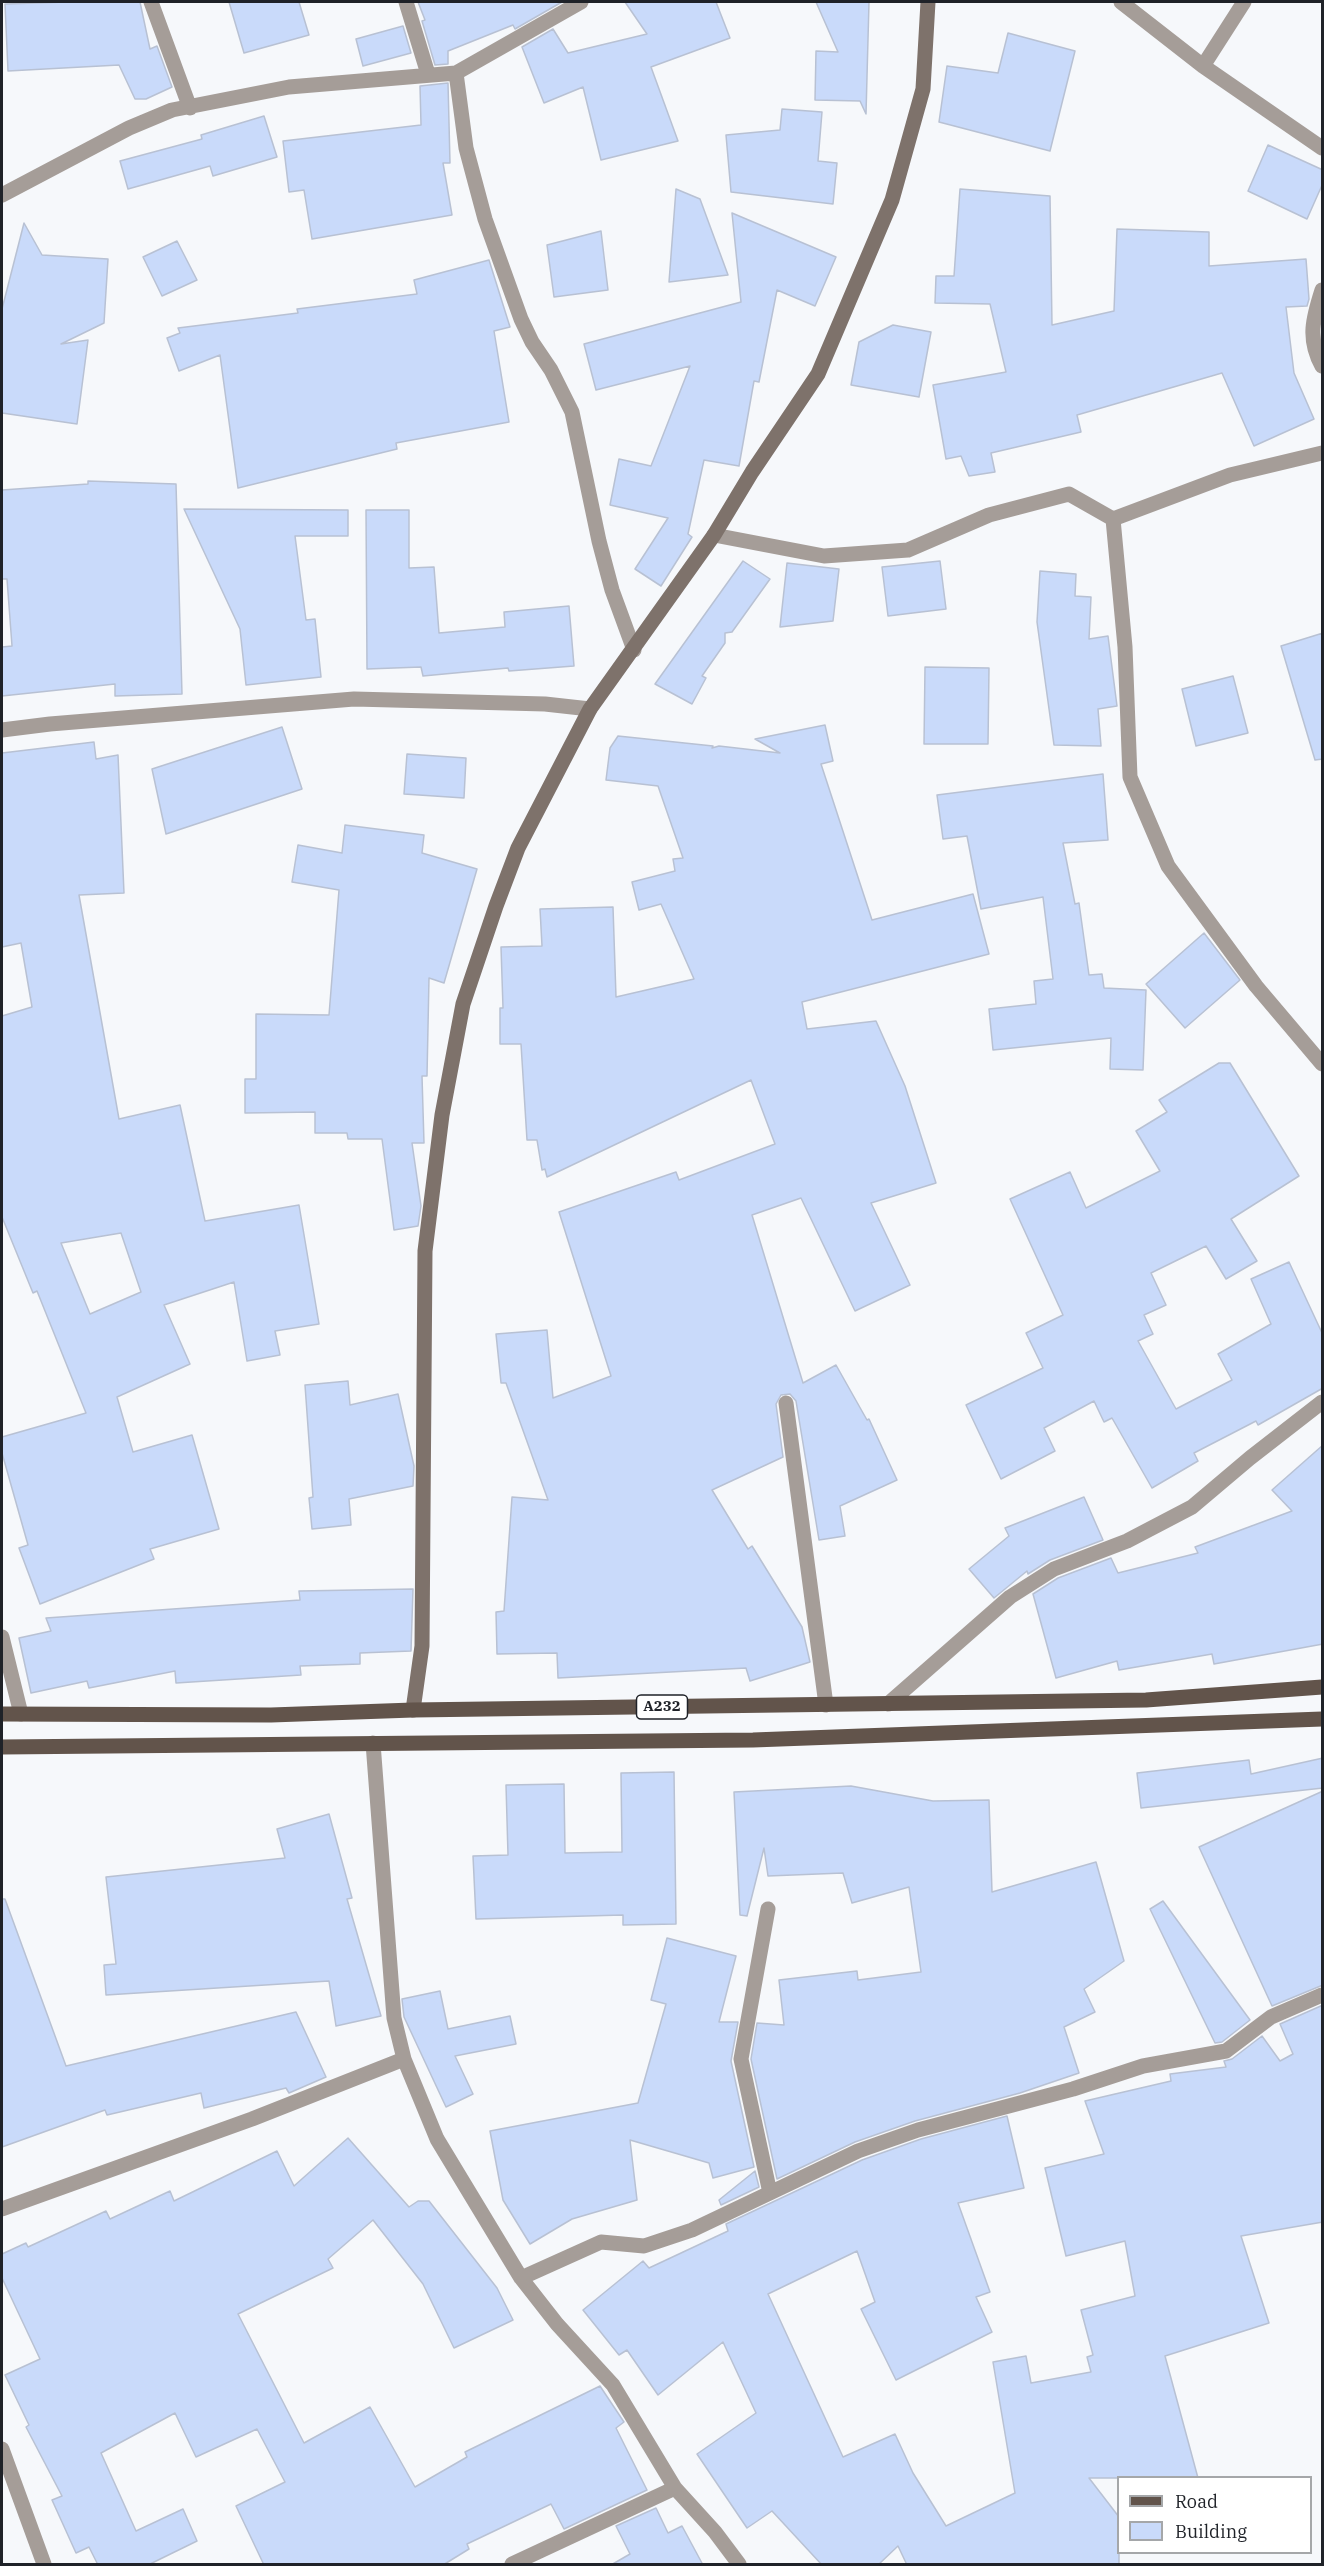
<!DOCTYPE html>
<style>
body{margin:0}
#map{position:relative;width:1324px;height:2566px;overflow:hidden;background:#f6f8fb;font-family:"IBM Plex Serif",serif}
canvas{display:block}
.frame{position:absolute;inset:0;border:3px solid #1f2228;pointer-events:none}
.legend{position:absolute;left:1117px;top:2476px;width:195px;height:78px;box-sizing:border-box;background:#fff;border:2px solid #a5a7a9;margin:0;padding:8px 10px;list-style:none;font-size:18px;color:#1f2228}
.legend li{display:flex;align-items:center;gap:12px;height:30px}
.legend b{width:30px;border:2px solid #a5a7a9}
</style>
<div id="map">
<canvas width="1324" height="2566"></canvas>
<div class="frame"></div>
<ul class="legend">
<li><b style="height:8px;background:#62544b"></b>Road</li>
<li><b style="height:16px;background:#c9dafa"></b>Building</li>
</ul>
</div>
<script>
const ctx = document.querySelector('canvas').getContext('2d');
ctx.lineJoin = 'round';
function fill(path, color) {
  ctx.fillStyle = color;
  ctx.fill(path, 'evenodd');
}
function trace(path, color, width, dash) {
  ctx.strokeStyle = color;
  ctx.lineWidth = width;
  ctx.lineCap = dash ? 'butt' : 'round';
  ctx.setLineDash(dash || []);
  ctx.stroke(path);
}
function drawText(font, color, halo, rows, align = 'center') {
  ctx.font = font + ' "IBM Plex Serif",serif';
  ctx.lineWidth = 6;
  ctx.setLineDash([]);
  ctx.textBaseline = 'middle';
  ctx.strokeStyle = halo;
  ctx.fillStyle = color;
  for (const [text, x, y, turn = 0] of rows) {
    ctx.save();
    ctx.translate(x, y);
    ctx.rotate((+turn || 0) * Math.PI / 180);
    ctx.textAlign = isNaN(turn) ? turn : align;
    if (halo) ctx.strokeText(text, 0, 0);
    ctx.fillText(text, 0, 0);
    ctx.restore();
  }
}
const building = new Path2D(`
 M 67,2 L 140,2 L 150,49 L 157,46 L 172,87 L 146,99 L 135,99 L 119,65 L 8,71 L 5,4 Z
 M 229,2 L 299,2 L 309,35 L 244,53 Z
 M 418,2 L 562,2 L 515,29 L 513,25 L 448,51 L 448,64 L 435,65 L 422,21 L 425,20 Z
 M 625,2 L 716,2 L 730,38 L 651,67 L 678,141 L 601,160 L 583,87 L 544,103 L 522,47 L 553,29 L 568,53 L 647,34 Z
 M 816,2 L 869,2 L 866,114 L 860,101 L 815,100 L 816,51 L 838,52 Z
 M 403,26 L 411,53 L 363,66 L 356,39 Z
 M 1008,33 L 1075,51 L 1050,151 L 939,122 L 947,66 L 998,73 Z
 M 448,83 L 450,163 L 443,163 L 452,215 L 312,239 L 304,190 L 289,192 L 283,141 L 421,125 L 420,86 Z
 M 782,109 L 822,112 L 818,161 L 837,163 L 833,204 L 731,192 L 726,135 L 780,130 Z
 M 264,116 L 277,157 L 213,176 L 210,166 L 128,189 L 120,161 L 202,139 L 201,135 Z
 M 1268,145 L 1323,170 L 1323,183 L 1307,219 L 1248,191 Z
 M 676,189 L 700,199 L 728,275 L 669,282 Z
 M 960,189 L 1050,196 L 1052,325 L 1114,311 L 1117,229 L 1209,232 L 1209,266 L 1306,259 L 1309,299 L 1307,306 L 1286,307 L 1294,373 L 1314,419 L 1254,446 L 1222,373 L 1077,415 L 1081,432 L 991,453 L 995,472 L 969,476 L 961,456 L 946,459 L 933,385 L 1006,372 L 990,304 L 935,303 L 936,276 L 954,276 Z
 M 732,213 L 836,257 L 815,306 L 777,290 L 759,382 L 754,381 L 739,466 L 704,460 L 688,534 L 692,537 L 661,586 L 635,569 L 668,518 L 610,505 L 619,459 L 651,466 L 690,366 L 596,390 L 584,344 L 741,302 Z
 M 24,223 L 42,255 L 108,259 L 104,323 L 61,344 L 88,340 L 77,424 L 2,413 L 2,309 Z
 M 601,231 L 608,290 L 554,297 L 547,245 Z
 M 177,241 L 197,280 L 162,296 L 143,257 Z
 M 489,260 L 510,327 L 494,331 L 509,422 L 396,443 L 397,449 L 238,488 L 220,355 L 179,371 L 167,338 L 180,333 L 178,328 L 298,313 L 297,309 L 417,294 L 414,280 Z
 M 893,325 L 931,332 L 919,397 L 851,385 L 859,342 Z
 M 88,481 L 176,484 L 182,694 L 115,696 L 115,684 L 2,696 L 2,647 L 12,646 L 7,579 L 2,579 L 2,490 L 88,484 Z
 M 184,509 L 348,510 L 348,536 L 295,536 L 306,620 L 315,619 L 321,677 L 246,685 L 240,629 Z
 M 366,510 L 409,510 L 409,568 L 434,567 L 439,633 L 505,627 L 504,612 L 569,606 L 574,666 L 509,671 L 508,668 L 423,676 L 421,667 L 367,669 Z
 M 743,561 L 770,579 L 732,632 L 725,633 L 725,643 L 702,676 L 706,678 L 692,704 L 655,684 Z
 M 940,561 L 946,609 L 888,616 L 882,567 Z
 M 787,563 L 839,569 L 833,621 L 780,627 Z
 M 1040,571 L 1076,574 L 1075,596 L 1091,597 L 1089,639 L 1108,636 L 1117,706 L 1098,709 L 1101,746 L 1054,745 L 1037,622 Z
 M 1323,633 L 1323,759 L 1315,760 L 1281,646 Z
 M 925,667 L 989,668 L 988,744 L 924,744 Z
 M 1233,676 L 1248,733 L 1196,746 L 1182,689 Z
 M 825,725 L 833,761 L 821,764 L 872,920 L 973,894 L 989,954 L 802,1002 L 807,1029 L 876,1021 L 905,1086 L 936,1183 L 871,1203 L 910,1285 L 855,1311 L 801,1198 L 752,1215 L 803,1383 L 836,1365 L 867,1420 L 869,1419 L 897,1480 L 840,1506 L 845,1536 L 819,1540 L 796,1401 L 790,1394 L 781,1395 L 776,1404 L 783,1457 L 712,1490 L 748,1549 L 752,1546 L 802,1627 L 810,1662 L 750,1681 L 746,1668 L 558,1678 L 557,1653 L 497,1654 L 496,1612 L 504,1611 L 512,1497 L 548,1500 L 506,1383 L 501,1383 L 496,1334 L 547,1330 L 553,1398 L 611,1376 L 559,1212 L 676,1172 L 679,1180 L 775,1144 L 751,1080 L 547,1177 L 545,1169 L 542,1170 L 537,1140 L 527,1140 L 521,1044 L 500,1044 L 500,1008 L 503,1008 L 501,947 L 542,946 L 540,909 L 613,907 L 616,997 L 694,979 L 661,904 L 639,910 L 632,882 L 675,871 L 673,859 L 683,858 L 658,786 L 606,780 L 610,748 L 618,736 L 713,746 L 712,748 L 719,746 L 780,753 L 755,739 Z
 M 282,727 L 302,789 L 166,834 L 152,769 Z
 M 94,742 L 96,759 L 118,755 L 124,893 L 79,895 L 119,1119 L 180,1105 L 205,1221 L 299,1205 L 319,1324 L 275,1331 L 280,1355 L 247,1361 L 234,1282 L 164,1305 L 190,1364 L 117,1397 L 133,1452 L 192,1435 L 219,1529 L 150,1549 L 154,1559 L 40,1604 L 19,1548 L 28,1545 L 2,1453 L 2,1437 L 86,1413 L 37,1291 L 33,1293 L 2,1217 L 2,1016 L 32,1007 L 21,943 L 2,947 L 2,753 ZM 121,1233 L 141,1292 L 90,1314 L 61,1243 Z
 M 407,754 L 466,758 L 464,798 L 404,794 Z
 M 1103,774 L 1108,840 L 1063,843 L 1075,904 L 1079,903 L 1089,975 L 1102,974 L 1104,988 L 1146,990 L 1143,1070 L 1110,1069 L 1111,1038 L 993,1050 L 989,1009 L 1036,1004 L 1034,981 L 1053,979 L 1043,897 L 981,909 L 967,836 L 943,839 L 937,795 Z
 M 345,825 L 424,835 L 422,853 L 477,869 L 444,983 L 429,978 L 427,1076 L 422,1076 L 424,1143 L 412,1143 L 421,1206 L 418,1226 L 394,1230 L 382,1139 L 348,1139 L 347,1133 L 315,1133 L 315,1112 L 245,1113 L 245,1079 L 256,1079 L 256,1014 L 329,1015 L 339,890 L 292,882 L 298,845 L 342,853 Z
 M 1204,933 L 1240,980 L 1185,1028 L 1146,984 Z
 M 1219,1063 L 1230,1063 L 1299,1176 L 1231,1219 L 1257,1261 L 1226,1279 L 1206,1246 L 1151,1273 L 1166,1305 L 1144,1315 L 1153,1334 L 1138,1341 L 1176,1409 L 1232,1380 L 1218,1354 L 1271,1324 L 1251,1279 L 1289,1262 L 1323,1335 L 1323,1388 L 1258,1425 L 1256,1421 L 1194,1453 L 1198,1461 L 1152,1488 L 1112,1418 L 1104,1422 L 1094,1401 L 1044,1428 L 1055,1451 L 1001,1479 L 966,1405 L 1043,1368 L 1026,1333 L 1063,1315 L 1010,1199 L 1070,1172 L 1086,1208 L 1160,1171 L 1136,1131 L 1167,1112 L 1159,1100 Z
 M 348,1381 L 350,1405 L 398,1394 L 414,1466 L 413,1486 L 349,1499 L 351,1525 L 312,1529 L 309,1498 L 313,1497 L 305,1385 Z
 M 1323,1445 L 1323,1644 L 1214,1664 L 1212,1654 L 1119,1670 L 1117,1661 L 1056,1678 L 1033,1594 L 1058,1578 L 1111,1558 L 1118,1573 L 1198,1553 L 1195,1547 L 1292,1511 L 1272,1490 Z
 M 1084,1497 L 1103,1540 L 1050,1560 L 1028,1574 L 1027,1571 L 994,1598 L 969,1569 L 1009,1536 L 1005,1528 Z
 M 413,1589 L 411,1651 L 360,1653 L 360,1664 L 300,1666 L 301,1675 L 176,1683 L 175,1671 L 89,1688 L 87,1681 L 31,1693 L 19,1638 L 51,1631 L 46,1618 L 300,1600 L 299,1591 Z
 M 1323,1758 L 1323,1788 L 1141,1808 L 1137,1773 L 1249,1760 L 1251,1774 Z
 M 674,1772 L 676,1924 L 623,1925 L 623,1915 L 476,1919 L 473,1856 L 508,1855 L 506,1785 L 564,1784 L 565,1853 L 622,1852 L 621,1773 Z
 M 851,1786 L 933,1801 L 989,1800 L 992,1892 L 1096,1862 L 1124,1961 L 1084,1989 L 1095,2012 L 1064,2027 L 1079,2073 L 1020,2093 L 915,2121 L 855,2142 L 777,2179 L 751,2059 L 757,2023 L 784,2025 L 779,1980 L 857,1971 L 858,1980 L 921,1972 L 909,1887 L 852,1903 L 843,1873 L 768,1876 L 764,1848 L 747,1916 L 740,1915 L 734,1792 Z
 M 1323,1791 L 1323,1985 L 1272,2006 L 1199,1847 Z
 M 329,1814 L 352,1898 L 347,1899 L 381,2016 L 336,2026 L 329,1981 L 106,1995 L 104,1965 L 116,1964 L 106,1877 L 285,1858 L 277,1829 Z
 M 2,1899 L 5,1899 L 66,2066 L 296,2012 L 326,2077 L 289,2093 L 286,2088 L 204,2108 L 201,2093 L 107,2115 L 105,2110 L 2,2147 Z
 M 1163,1901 L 1250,2020 L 1222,2042 L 1215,2043 L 1150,1909 Z
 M 667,1938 L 736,1956 L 719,2022 L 738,2022 L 731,2061 L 754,2167 L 713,2178 L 709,2163 L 630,2140 L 637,2200 L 572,2219 L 530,2244 L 503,2200 L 490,2131 L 638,2103 L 666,2004 L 651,2000 Z
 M 440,1991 L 448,2029 L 510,2016 L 516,2044 L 455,2056 L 473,2094 L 446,2107 L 404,2017 L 402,1999 Z
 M 1323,2005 L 1323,2222 L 1241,2236 L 1269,2323 L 1165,2356 L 1198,2478 L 1089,2478 L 1119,2517 L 1119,2565 L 907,2565 L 898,2546 L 878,2565 L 822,2565 L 772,2511 L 747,2528 L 697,2454 L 756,2413 L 723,2342 L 658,2395 L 627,2350 L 619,2355 L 583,2310 L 643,2261 L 649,2268 L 728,2231 L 726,2224 L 862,2160 L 921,2139 L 1007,2116 L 1024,2188 L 958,2203 L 990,2292 L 976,2297 L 992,2332 L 896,2380 L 861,2309 L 875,2302 L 857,2251 L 768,2294 L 843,2457 L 895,2434 L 913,2473 L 946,2526 L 1015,2493 L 993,2362 L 1026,2356 L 1031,2383 L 1091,2372 L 1087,2357 L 1093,2355 L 1081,2310 L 1135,2296 L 1125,2241 L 1066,2256 L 1045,2168 L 1104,2154 L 1085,2101 L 1171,2081 L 1170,2074 L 1226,2067 L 1224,2061 L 1232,2059 L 1262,2036 L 1280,2061 L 1293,2054 L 1280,2024 Z
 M 348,2138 L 409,2207 L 418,2201 L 429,2201 L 497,2288 L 513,2320 L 454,2348 L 423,2284 L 373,2220 L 328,2259 L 333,2268 L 238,2314 L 304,2443 L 370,2407 L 415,2487 L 467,2457 L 465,2452 L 600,2386 L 624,2422 L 616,2428 L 647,2490 L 564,2529 L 551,2504 L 467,2544 L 469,2549 L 443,2565 L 264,2565 L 236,2506 L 285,2482 L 257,2429 L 196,2457 L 175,2413 L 101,2453 L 136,2531 L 183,2509 L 197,2541 L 148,2565 L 98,2565 L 89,2547 L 76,2553 L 52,2500 L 62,2496 L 26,2427 L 29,2425 L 5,2375 L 40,2359 L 2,2278 L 2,2254 L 26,2243 L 28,2247 L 106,2211 L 110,2219 L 170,2191 L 174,2201 L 277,2151 L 294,2186 Z
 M 755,2171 L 759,2187 L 721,2205 L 719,2200 Z
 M 656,2508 L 668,2533 L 682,2526 L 703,2565 L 611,2565 L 630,2554 L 616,2526 Z`);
const street = new Path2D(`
 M 151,2 L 190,108
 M 406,2 L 428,74
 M 1121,2 L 1203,66 L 1322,148
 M 1203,66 L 1244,2
 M 456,73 L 466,148 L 485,219 L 521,319 L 532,342 L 551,370 L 572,412 L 599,541 L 612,590 L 634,650
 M 2,195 L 129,128 L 172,110 L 289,87 L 456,73 L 581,2
 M 1322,290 C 1313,318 1307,339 1322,366
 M 1113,519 L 1125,647 L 1130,777 L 1168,866 L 1256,986 L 1322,1064
 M 714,535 L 824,556 L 908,550 L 989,515 L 1069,494 L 1113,519 L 1230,475 L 1322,453
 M 2,730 L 50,724 L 354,699 L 545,704 L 590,709
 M 786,1403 L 826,1705
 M 2,1637 L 21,1714
 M 888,1704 L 1010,1597 L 1054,1569 L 1127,1541 L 1192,1507 L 1250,1458 L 1322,1402
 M 373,1743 L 394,2018 L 404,2059 L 437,2139 L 521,2278 L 557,2324 L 613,2385 L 675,2488 L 715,2532 L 739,2564
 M 768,1909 L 741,2059 L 770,2193
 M 2,2209 L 252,2119 L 404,2059
 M 521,2278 L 601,2242 L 644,2246 L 692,2230 L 858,2151 L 918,2130 L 1073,2089 L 1143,2066 L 1226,2051 L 1271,2017 L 1322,1995
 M 2,2449 L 44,2564
 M 512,2564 L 675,2488`);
const secondary = new Path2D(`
 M 413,1710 L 422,1646 L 425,1251 L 442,1115 L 463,1004 L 496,906 L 518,848 L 590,709 L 714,535 L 752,472 L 818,374 L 892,200 L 923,89 L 928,2`);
const primary = new Path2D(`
 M 2,1714 L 271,1715 L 413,1710 L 1146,1700 L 1322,1687
 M 2,1747 L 753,1740 L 1322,1719`);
const shields = [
 [662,1707,51]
];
const shieldNames = [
 ["A232",662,1707]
];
fill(building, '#c9dafa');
trace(building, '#b8c1d3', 1.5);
trace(street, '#a59d98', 15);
trace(secondary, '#7e726b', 15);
trace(primary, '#62544b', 15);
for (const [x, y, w] of shields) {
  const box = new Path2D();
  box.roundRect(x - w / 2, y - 12, w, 24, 4.5);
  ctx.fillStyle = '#fff';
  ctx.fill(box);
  trace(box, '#1f2228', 1.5);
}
drawText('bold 15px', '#1f2228', null, shieldNames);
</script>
